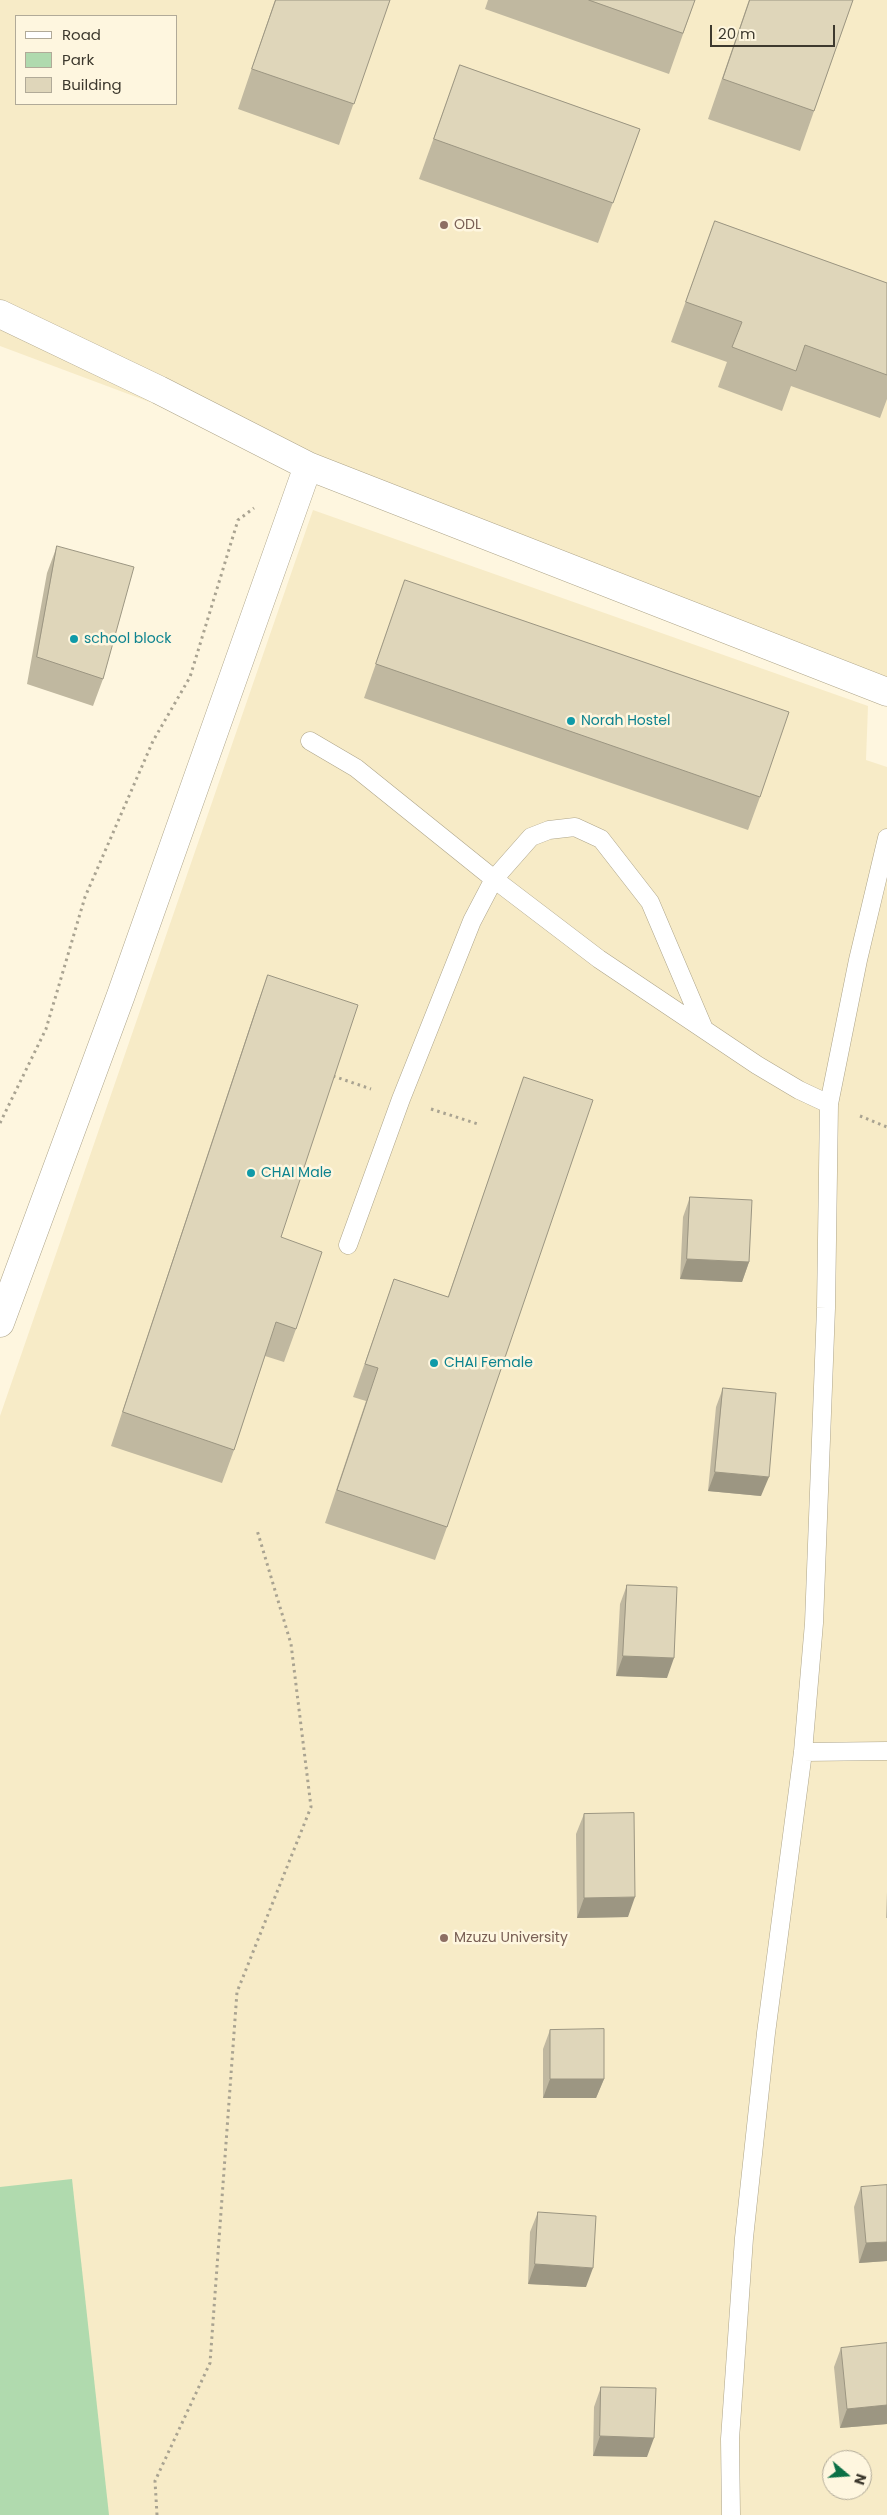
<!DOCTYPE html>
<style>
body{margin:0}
#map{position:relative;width:887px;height:2515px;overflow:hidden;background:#fef6df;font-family:Poppins,sans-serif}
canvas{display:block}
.legend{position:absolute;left:15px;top:15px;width:162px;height:90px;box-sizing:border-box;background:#fef6df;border:1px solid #b1aa98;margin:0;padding:6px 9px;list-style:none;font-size:15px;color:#3d392e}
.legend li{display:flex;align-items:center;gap:10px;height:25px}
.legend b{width:25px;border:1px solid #b1aa98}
.north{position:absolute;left:822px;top:2450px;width:50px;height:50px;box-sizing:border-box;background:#fef6df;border:1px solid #b1aa98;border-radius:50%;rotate:108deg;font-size:14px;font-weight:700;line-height:20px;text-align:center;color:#3d392e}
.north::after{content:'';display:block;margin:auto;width:18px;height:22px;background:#0c7046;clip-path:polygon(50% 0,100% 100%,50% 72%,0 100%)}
.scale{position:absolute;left:710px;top:25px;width:125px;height:22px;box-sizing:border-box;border:2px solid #3d392e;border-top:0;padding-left:6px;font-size:15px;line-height:18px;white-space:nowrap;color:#3d392e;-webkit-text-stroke:4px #fef6df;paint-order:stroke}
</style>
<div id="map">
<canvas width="887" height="2515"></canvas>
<ul class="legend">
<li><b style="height:6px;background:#fff"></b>Road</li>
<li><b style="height:14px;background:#b0daae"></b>Park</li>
<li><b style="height:14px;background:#dfd6ba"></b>Building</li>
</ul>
<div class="north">N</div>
<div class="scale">20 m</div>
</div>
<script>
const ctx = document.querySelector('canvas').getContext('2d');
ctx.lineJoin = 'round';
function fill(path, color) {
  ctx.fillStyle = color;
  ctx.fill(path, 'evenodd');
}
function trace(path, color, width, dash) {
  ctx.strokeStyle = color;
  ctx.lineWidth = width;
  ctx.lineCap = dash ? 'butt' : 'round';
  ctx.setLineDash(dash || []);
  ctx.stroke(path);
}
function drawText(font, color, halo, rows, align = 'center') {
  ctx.font = font + ' Poppins,sans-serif';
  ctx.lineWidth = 5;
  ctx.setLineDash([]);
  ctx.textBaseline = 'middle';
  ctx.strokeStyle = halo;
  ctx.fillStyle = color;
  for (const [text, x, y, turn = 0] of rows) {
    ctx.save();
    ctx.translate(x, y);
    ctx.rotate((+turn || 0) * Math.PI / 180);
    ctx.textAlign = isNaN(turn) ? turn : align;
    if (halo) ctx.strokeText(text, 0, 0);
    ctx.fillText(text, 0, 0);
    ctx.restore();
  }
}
const built = new Path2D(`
 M 0,0 L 887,0 L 887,678 L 0,346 ZM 16,16 L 176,16 L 176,104 L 16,104 Z
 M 313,510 L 868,706 L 866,760 L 887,767 L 887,2515 L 0,2515 L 0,1416 ZM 832,2460 L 862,2460 L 862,2490 L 832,2490 Z`);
const green = new Path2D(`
 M 72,2179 L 109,2515 L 0,2515 L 0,2187 Z`);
const path = new Path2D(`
 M 333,1076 L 371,1089
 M 431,1109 L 478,1124
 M 860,1116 L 887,1127
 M 0,1123 L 46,1029 L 85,897 L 153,741 L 190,677 L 238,520 L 254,508
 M 157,2515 L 155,2481 L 210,2363 L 237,1992 L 311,1807 L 291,1644 L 257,1530`);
const service = new Path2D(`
 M 310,741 L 356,768 L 494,879 L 599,959 L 757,1065 L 799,1090 L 829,1104
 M 348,1245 L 401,1099 L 472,921 L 494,879 L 531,837 L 549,830 L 575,827 L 601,839 L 650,902 L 704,1029
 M 803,1752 L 887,1751
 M 731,2515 L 730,2439 L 744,2238 L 766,2033 L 803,1752 L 814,1623 L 826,1308 L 829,1104 L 858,960 L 887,838`);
const minor = new Path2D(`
 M 0,314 L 159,390 L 308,466 L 887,692
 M 0,1323 L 121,995 L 308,466`);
const wall = new Path2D(`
 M 275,0 L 390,0 L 339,145 L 238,109 Z
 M 488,0 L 695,0 L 669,74 L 485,9 Z
 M 749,0 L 853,0 L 800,151 L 708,119 Z
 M 460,65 L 640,129 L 598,243 L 419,179 Z
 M 715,221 L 887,283 L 887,399 L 880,418 L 791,386 L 782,411 L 718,387 L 727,362 L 671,342 Z
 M 57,546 L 103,679 L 93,706 L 27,684 L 47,573 Z
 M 405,580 L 760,797 L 748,830 L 364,698 Z
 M 268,975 L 281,1237 L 296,1329 L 284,1362 L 265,1356 L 234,1450 L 222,1483 L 111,1446 L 256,1008 Z
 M 524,1077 L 447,1527 L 435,1560 L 325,1523 L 366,1401 L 353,1397 L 394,1279 L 448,1297 Z
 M 690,1197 L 749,1262 L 742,1282 L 680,1279 L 683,1217 Z
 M 723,1388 L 761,1496 L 708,1491 L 716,1407 Z
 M 627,1585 L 667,1678 L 616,1676 L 620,1604 Z
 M 584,1814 L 628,1917 L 577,1918 L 576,1834 Z
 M 887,1892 L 887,1918 L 886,1918 Z
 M 550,2030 L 604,2079 L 596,2098 L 543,2098 L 543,2049 Z
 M 861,2187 L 887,2261 L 859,2263 L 854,2207 Z
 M 538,2212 L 586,2287 L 528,2284 L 530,2232 Z
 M 887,2343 L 887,2424 L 840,2428 L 834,2367 L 841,2348 Z
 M 601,2387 L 647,2457 L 593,2456 L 594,2407 Z`);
const shadedWall = new Path2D(`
 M 687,1259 L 749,1262 L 742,1282 L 680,1279 Z
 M 715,1472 L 769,1477 L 761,1496 L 708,1491 Z
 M 623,1656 L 674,1658 L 667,1678 L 616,1676 Z
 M 635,1897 L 628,1917 L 577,1918 L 584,1898 Z
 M 550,2079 L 604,2079 L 596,2098 L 543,2098 Z
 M 887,2242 L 887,2261 L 859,2263 L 866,2243 Z
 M 535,2264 L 593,2268 L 586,2287 L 528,2284 Z
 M 887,2405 L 887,2424 L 840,2428 L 847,2409 Z
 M 600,2436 L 654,2438 L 647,2457 L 593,2456 Z`);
const building = new Path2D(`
 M 276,0 L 390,0 L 354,104 L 252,69 Z
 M 589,0 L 695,0 L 683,33 Z
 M 750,0 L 853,0 L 814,111 L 723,79 Z
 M 460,65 L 640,129 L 613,203 L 434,139 Z
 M 715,221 L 887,283 L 887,375 L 805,345 L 796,371 L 732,347 L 742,322 L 686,302 Z
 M 57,546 L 134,567 L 103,679 L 37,657 Z
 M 405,580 L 789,712 L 760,797 L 376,664 Z
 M 268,975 L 358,1005 L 281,1237 L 322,1252 L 296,1329 L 276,1322 L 234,1450 L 123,1412 Z
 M 524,1077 L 593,1100 L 447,1527 L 337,1490 L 378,1368 L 365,1364 L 394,1279 L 448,1297 Z
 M 690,1197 L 752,1200 L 749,1262 L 687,1259 Z
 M 723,1388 L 776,1393 L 769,1477 L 715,1472 Z
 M 627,1585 L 677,1587 L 674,1658 L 623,1656 Z
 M 634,1813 L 635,1897 L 584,1898 L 584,1814 Z
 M 604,2029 L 604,2079 L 550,2079 L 550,2030 Z
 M 887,2185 L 887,2242 L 866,2243 L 861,2187 Z
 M 538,2212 L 596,2216 L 593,2268 L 535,2264 Z
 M 887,2343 L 887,2405 L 847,2409 L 841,2348 Z
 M 601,2387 L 656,2388 L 654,2438 L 600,2436 Z`);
const markers = [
 [444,225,5,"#8d6e63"],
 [74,639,5,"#0f9aa8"],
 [571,721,5,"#0f9aa8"],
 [251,1173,5,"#0f9aa8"],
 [434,1363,5,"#0f9aa8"],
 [444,1938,5,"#8d6e63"]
];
const educationNames = [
 ["ODL",454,225],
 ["Mzuzu University",454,1938]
];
const cultureNames = [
 ["school block",84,639],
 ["Norah Hostel",581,721],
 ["CHAI Male",261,1173],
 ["CHAI Female",444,1363]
];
fill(built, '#f7ebc7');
fill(green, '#b0daae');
trace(service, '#aea58a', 19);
trace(minor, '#aea58a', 29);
trace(path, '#a9a391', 3, [2.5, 4]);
trace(service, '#fff', 18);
trace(minor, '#fff', 28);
fill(wall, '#c0b8a0');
fill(shadedWall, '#9c9682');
fill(building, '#dfd6ba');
trace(building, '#9c9682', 1);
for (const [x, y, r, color] of markers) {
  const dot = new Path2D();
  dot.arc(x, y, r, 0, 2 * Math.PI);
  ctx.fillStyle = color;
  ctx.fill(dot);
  trace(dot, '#fef6df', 2);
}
drawText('14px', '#785e54', '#fef6df', educationNames, 'left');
drawText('14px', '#0d838f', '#fef6df', cultureNames, 'left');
</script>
